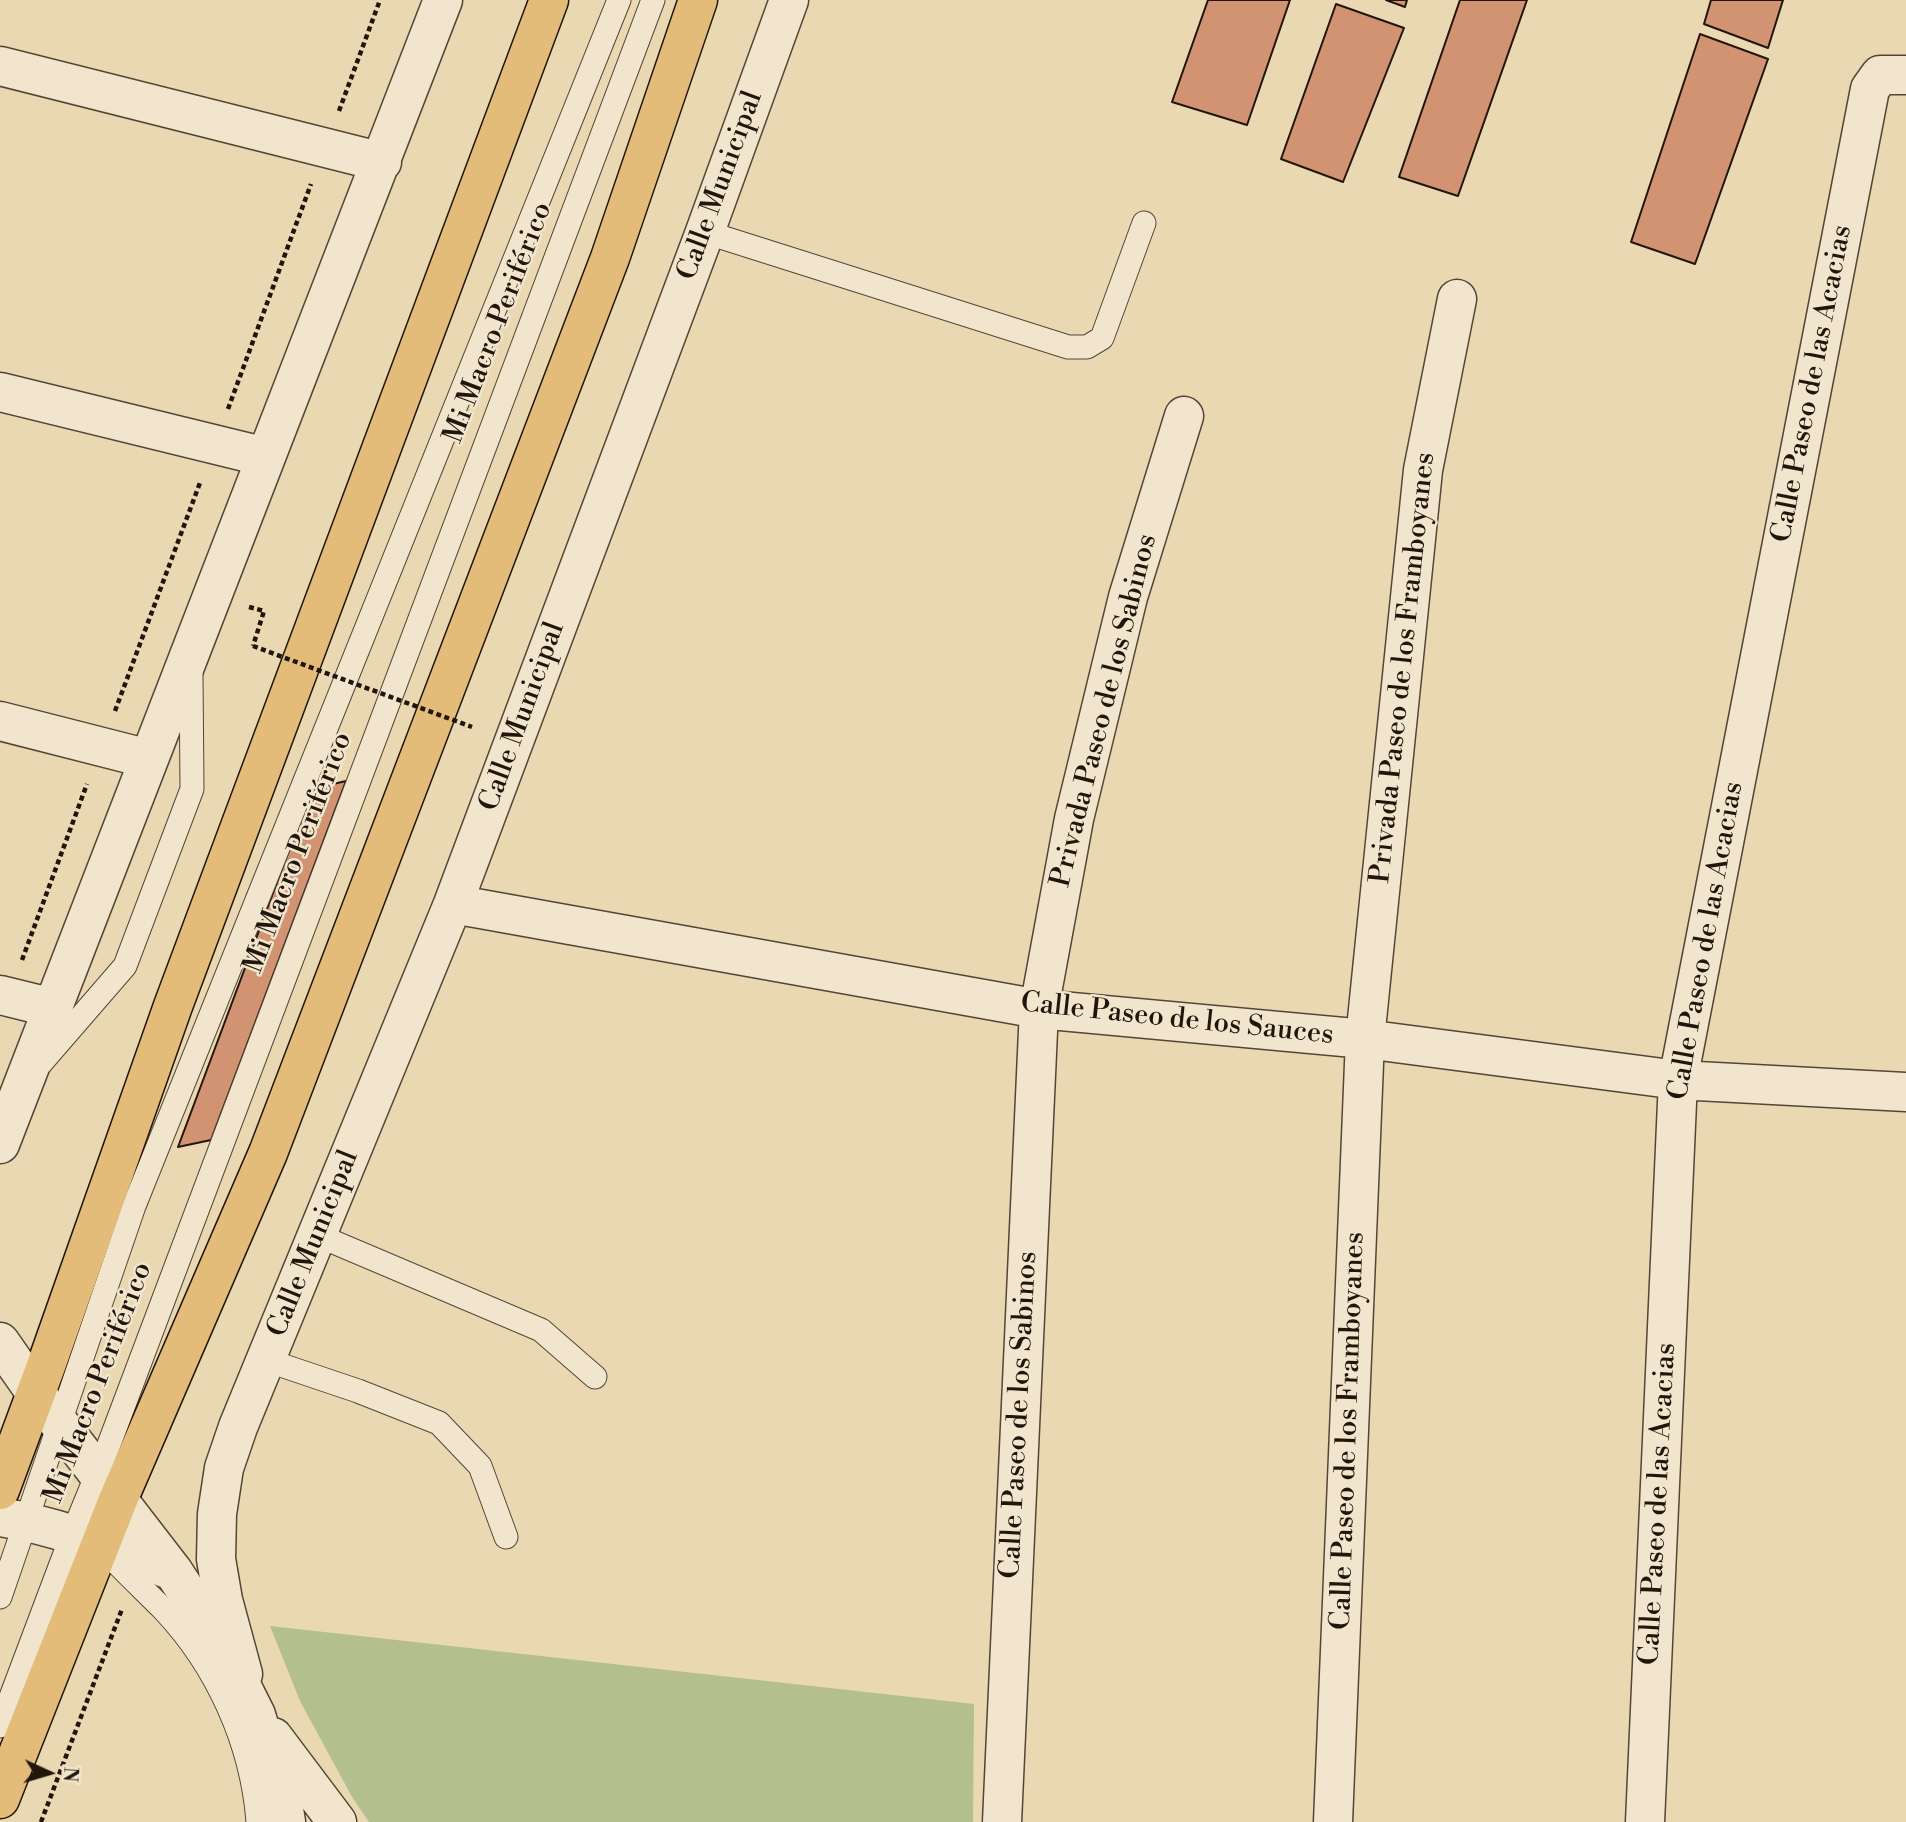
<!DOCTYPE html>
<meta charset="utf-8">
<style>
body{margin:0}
#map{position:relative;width:1906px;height:1822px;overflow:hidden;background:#e9d8b2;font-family:"Libre Bodoni",serif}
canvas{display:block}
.north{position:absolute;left:14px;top:1738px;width:70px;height:70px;-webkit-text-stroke:5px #f1e6cd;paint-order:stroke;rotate:94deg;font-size:19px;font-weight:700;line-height:28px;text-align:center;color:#22160c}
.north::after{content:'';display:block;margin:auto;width:24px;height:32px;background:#22160c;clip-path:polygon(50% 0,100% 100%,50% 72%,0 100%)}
</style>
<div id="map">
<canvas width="1906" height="1822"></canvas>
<div class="north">N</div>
</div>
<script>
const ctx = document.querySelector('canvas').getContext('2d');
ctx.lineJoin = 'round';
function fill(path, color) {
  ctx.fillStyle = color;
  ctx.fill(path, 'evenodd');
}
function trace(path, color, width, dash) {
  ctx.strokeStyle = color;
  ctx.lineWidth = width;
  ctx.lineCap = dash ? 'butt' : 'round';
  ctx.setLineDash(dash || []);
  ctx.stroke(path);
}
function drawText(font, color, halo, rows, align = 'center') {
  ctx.font = font + ' "Libre Bodoni",serif';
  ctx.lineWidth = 5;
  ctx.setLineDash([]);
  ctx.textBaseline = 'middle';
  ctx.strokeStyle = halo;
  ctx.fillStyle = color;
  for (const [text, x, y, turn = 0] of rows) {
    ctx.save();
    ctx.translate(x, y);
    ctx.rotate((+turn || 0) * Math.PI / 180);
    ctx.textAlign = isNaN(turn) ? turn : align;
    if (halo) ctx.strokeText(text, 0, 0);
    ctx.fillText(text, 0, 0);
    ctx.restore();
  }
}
const green = new Path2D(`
 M 270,1626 L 974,1704 L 973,1822 L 369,1822 L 352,1797 L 300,1701 Z`);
const building = new Path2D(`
 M 1208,0 L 1290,0 L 1247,125 L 1172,102 Z
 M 1386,0 L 1407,0 L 1405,7 Z
 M 1460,0 L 1527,0 L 1458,196 L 1399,177 Z
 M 1711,0 L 1783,0 L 1768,48 L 1704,24 Z
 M 1336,4 L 1404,28 L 1343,182 L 1281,159 Z
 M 1700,34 L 1768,59 L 1695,264 L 1631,242 Z
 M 346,781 L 211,1140 L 178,1147 L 312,789 Z`);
const path = new Path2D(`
 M 339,111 L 380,0
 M 228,409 L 311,184
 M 249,607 L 264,611 L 253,646
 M 115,711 L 201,480
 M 22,960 L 87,784
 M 41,1822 L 122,1609`);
const service = new Path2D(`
 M 705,232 L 1068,347 L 1087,347 L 1102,338 L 1144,223
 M 41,1063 L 125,966 L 192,789 L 191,675
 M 317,1235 L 541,1330 L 595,1377
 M 266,1360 L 358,1391 L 439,1423 L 480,1466 L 506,1537
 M 106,1552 C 124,1571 144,1590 163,1609 C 217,1666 252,1743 258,1822
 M 0,1597 L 134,1206 L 619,0
 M 0,1726 L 72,1535 L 108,1447 L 653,0`);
const minor = new Path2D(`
 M 0,66 L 382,162
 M 0,392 L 266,457
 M 0,721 L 149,759
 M 453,904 L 1039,1009 L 1365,1039 L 1678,1080 L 1906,1092
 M 0,995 L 53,1008
 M 0,1144 L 443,0
 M 243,1674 L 223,1600 L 216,1559 L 217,1514 L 224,1468 L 238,1427 L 453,904 L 705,232 L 789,0
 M 1002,1822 L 1039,1009 L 1074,819 L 1128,597 L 1184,416
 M 1333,1822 L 1365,1039 L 1423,470 L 1457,299
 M 1645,1822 L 1678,1080 L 1870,89 L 1880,75 L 1906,75`);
const tertiary = new Path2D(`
 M 0,1342 L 35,1392 L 173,1571 L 203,1617 L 231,1665 L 256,1715 L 283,1803 L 286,1822
 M 0,1517 C 59,1526 117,1550 173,1571
 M 273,1737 L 337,1822`);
const trunk = new Path2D(`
 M 0,1490 L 46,1366 L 173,1006 L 549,0
 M 0,1799 L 118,1500 L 268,1153 L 610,258 L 698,0`);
const pathBridge = new Path2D(`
 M 253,646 L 472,727`);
const streetNames = [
 ["Calle Municipal",721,186,-70],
 ["Mi Macro Periférico",499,323,-69],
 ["Calle Paseo de las Acacias",1813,384,-79],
 ["Privada Paseo de los Framboyanes",1404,668,-84],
 ["Privada Paseo de los Sabinos",1105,711,-76],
 ["Calle Municipal",523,717,-70],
 ["Mi Macro Periférico",299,853,-69],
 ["Calle Paseo de las Acacias",1707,941,-80],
 ["Calle Paseo de los Sauces",1177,1020,6],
 ["Calle Municipal",314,1244,-68],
 ["Mi Macro Periférico",99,1383,-69],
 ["Calle Paseo de los Sabinos",1020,1415,-87],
 ["Calle Paseo de los Framboyanes",1349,1431,-88],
 ["Calle Paseo de las Acacias",1659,1504,-87]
];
fill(green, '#b3bf8f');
fill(building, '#d19372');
trace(building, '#22160c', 2);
trace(service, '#544636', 25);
trace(minor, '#544636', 41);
trace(tertiary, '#544636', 41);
trace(trunk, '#22160c', 41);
trace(path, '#22160c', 4.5, [5, 3.5]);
trace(service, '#f1e6cd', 23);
trace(minor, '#f1e6cd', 38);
trace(tertiary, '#f1e6cd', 38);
trace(trunk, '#e4bc79', 38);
trace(pathBridge, '#22160c', 4.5, [5, 3.5]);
drawText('28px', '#22160c', '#f1e6cd', streetNames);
</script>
